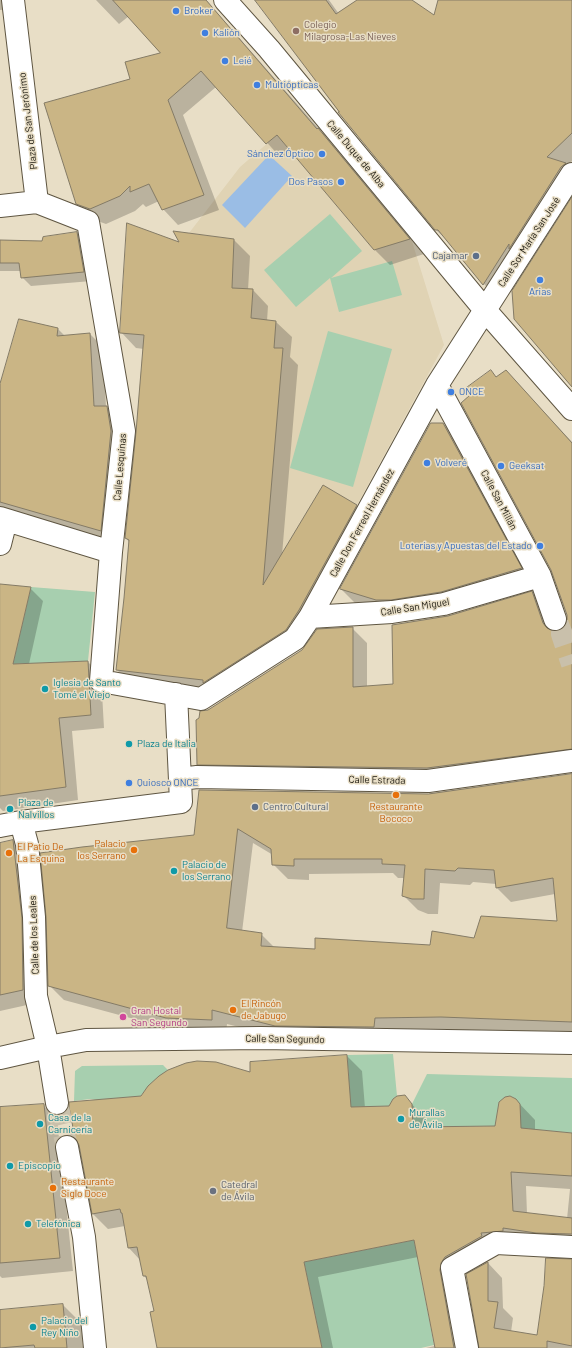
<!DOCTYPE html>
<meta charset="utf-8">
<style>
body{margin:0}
canvas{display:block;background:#e8dec6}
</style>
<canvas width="572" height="1348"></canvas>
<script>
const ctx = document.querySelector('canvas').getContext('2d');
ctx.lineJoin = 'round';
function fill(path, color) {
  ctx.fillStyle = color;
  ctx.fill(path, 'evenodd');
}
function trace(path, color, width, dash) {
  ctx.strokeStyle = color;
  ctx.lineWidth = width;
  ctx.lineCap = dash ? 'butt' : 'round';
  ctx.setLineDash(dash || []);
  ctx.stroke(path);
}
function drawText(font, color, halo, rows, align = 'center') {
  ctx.font = font + ' Barlow,sans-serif';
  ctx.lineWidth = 3;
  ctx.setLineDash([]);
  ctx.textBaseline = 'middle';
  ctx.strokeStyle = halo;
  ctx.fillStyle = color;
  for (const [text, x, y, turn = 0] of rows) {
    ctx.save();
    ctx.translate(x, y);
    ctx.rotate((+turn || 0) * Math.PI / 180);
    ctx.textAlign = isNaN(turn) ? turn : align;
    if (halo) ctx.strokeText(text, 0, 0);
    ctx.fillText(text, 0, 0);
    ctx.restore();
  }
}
const built = new Path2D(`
 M 277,135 L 374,250 L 411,238 L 444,345 L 357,505 L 304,612 L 268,647 L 203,680 L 124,598 L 133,482 L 146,418 L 137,417 L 144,335 L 251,318 L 253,290 L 232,288 L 234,239 L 189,233 L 240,167 Z`);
const green = new Path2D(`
 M 330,214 L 362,251 L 331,278 L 392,261 L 402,295 L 339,312 L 330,278 L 296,307 L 264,270 Z
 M 328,331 L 392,349 L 353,487 L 290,468 Z
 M 31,587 L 95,592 L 88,661 L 13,664 Z
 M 393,1054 L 397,1096 L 393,1099 L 389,1106 L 354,1107 L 354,1128 L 340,1079 L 349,1077 L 347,1055 Z
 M 163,1065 L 168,1070 C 156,1078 148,1086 140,1097 L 97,1100 L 90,1099 L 74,1101 L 75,1071 L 82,1066 Z
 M 427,1074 L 572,1078 L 572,1133 L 519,1128 C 519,1115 524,1102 510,1096 L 499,1102 L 495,1126 L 413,1127 L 412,1104 Z
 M 414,1240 L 434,1345 L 421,1348 L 322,1348 L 304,1262 Z`);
const water = new Path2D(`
 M 269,155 L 292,176 L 245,228 L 222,205 Z`);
const shadow = new Path2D(`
 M 0,0 L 15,0 L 16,9 L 0,10 Z
 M 96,0 L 206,0 L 333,145 L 424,254 L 390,265 L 375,250 L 292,150 L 282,159 L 216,87 L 183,115 L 219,210 L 178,225 L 163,209 L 159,201 L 146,207 L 143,204 L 135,211 L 106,224 L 92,219 L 76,203 L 131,79 L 162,54 L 129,16 L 119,24 Z
 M 256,0 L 329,0 L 339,14 L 359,0 L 410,0 L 434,17 L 439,0 L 572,0 L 572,161 L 567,166 L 498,298 L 484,284 L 451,244 L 436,230 L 340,112 Z
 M 77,233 L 86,242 L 92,281 L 31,286 L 22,277 L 21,271 L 0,271 L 0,241 L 43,242 Z
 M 175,233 L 234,240 L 250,256 L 248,290 L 253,290 L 268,306 L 267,321 L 276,322 L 292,337 L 290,357 L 298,365 L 282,555 L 356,506 L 372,521 L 302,645 L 219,698 L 132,685 L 117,670 L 125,598 L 129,542 L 126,538 L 144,349 L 136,348 L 121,332 L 181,244 Z
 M 58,329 L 65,336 L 90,334 L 103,347 L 106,407 L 120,420 L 113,544 L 0,511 L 0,388 Z
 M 506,371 L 572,442 L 572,765 L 212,779 L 198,764 L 208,710 L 352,628 L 367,643 L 367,687 L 394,685 L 448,617 L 532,592 L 546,607 L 555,632 L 560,632 L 565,627 L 568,621 L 568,615 L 497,378 Z
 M 443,424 L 459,440 L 537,584 L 407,615 L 357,605 L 341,589 Z
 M 0,585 L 30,588 L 43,601 L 29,664 L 88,662 L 101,675 L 104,728 L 72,731 L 78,800 L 3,811 L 0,808 Z
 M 572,775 L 572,1035 L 291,1040 L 227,1024 L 226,1034 L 182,1032 L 64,1000 L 49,985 L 195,836 L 428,794 ZM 253,843 L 273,855 L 273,864 L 288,879 L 309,880 L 309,874 L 393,873 L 398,878 L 405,878 L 403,895 L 418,910 L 428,914 L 438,914 L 440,883 L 470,885 L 473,882 L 496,884 L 497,888 L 511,902 L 555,894 L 558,922 L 431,946 L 316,950 L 275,948 L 261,934 L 242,932 Z
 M 13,841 L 26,855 L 36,1003 L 0,1011 L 0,844 Z
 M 347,1056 L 362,1071 L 365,1108 L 389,1107 L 404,1096 L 427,1120 L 427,1128 L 496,1127 L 516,1100 L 535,1120 L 535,1131 L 572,1134 L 572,1248 L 512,1245 L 461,1272 L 466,1348 L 426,1348 L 435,1346 L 418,1257 L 318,1277 L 333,1348 L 158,1348 L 155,1312 L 148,1280 L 144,1276 L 140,1260 L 129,1248 L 125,1226 L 108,1229 L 93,1214 L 141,1097 L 252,1073 ZM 526,1186 L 570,1189 L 567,1219 L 527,1214 Z
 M 43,1105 L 57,1119 L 73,1271 L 2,1278 L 0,1276 L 0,1108 Z
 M 572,1260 L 572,1348 L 480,1348 L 488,1263 L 502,1278 L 503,1308 L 513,1318 L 511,1332 L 538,1336 Z
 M 63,1305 L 81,1323 L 83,1348 L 0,1348 L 0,1311 Z`);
const building = new Path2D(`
 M 113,0 L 206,0 L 317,129 L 318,128 L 410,239 L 374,250 L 277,135 L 266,144 L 201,71 L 168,100 L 204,195 L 162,210 L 149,184 L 130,192 L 130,186 L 120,196 L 90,209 L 76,204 L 44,103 L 130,79 L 125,62 L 160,53 Z
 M 255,0 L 326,0 L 336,14 L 357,0 L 412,0 L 434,15 L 438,0 L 572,0 L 572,133 L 547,157 L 566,163 L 561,167 L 509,249 L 509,244 L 483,285 L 438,230 L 435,230 L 338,112 L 339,112 Z
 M 572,197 L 572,387 L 514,319 L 512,291 Z
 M 127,223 L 179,242 L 173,231 L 234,239 L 232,288 L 253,289 L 251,318 L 276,321 L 274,348 L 283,348 L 263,585 L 323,485 L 357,505 L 299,610 L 286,630 L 203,683 L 203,680 L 116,670 L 124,598 L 129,540 L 125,538 L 136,432 L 144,335 L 120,333 Z
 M 77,232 L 84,272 L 21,278 L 19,263 L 0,263 L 0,240 L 42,241 L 43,237 Z
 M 19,319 L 58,328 L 57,336 L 90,333 L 94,406 L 107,406 L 111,431 L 101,531 L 0,502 L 0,384 Z
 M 491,370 L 496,377 L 506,370 L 572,443 L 572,749 L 427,768 L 197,765 L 196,720 L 199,718 L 200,711 L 208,710 L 302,650 L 317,629 L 353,627 L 353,687 L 393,684 L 392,625 L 448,616 L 532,591 L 543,623 L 547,628 L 553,631 L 559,631 L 565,627 L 567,621 L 567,615 L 551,570 L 461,403 L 470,395 L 465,389 Z
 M 431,423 L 443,423 L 522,568 L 441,592 L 391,600 L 376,600 L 340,589 Z
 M 0,584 L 31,587 L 13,664 L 88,661 L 91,715 L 59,718 L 66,787 L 0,796 Z
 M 572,774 L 572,1022 L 441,1017 L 375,1018 L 374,1027 L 275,1026 L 212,1010 L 212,1020 L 166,1018 L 48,986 L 46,917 L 40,853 L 82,847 L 194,835 L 199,790 L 428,794 ZM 238,829 L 271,849 L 272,865 L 294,866 L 294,859 L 382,859 L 382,864 L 405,865 L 402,896 L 412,899 L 424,899 L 425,869 L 455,871 L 458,868 L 494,870 L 496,888 L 553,878 L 557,921 L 481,916 L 474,938 L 432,931 L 430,945 L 315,938 L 315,949 L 261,946 L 262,933 L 227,928 Z
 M 13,840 L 22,918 L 23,990 L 0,995 L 0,843 Z
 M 347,1055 L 351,1107 L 389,1106 L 393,1099 L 397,1096 L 405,1095 L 412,1104 L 413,1127 L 495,1126 L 499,1102 L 505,1097 L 510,1096 L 516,1099 L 520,1104 L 521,1128 L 572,1133 L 572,1176 L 511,1172 L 513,1211 L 572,1218 L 572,1234 L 536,1233 L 503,1228 L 503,1231 L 481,1233 L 482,1236 L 445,1257 L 441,1263 L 440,1270 L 454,1348 L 435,1348 L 414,1240 L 304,1262 L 322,1348 L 157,1348 L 150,1312 L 154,1311 L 146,1276 L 143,1276 L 137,1247 L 128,1248 L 122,1213 L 121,1213 L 120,1209 L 92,1214 L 79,1145 L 75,1138 L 69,1107 L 69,1102 L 141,1096 L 148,1086 L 159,1076 L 168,1070 L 186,1063 L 197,1061 L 216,1062 L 250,1072 L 250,1062 Z
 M 44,1104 L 60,1258 L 0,1263 L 0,1107 Z
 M 546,1258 L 572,1259 L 572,1346 L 547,1341 L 547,1348 L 479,1348 L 466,1274 L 488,1262 L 488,1301 L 498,1302 L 494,1328 L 537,1335 L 544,1286 Z
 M 63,1304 L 67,1348 L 35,1348 L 34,1345 L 0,1348 L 0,1310 Z`);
const minorTunnel = new Path2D(`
 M 572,630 L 562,634 L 572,664
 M 57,1103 L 67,1147`);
const minor = new Path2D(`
 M 13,0 L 37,202 L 88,222 L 124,431 L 111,552 L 101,681 L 201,699 L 295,639 L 310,617 L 437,385 L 572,174
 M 225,0 L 269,49 L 485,310 L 572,409
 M 0,206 L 37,202
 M 437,385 L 540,576 L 555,619
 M 0,518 L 111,552
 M 0,544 L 6,520
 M 310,617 L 392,612 L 444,604 L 540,576
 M 180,779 L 197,777 L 428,781 L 572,761
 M 21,822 L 27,844 L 34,917 L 36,996 L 48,1047 L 57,1103
 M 0,826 L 21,822 L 181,802 L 176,694
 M 0,1058 L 48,1047 L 86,1040 L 261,1038 L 572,1043
 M 67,1147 L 84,1237 L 95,1348
 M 467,1348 L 452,1268 L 496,1243 L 572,1247`);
const markers = [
 [176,11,4,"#3f7fe0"],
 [296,31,4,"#8d6e63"],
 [205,33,4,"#3f7fe0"],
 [225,61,4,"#3f7fe0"],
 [257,85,4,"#3f7fe0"],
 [322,154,4,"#3f7fe0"],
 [341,182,4,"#3f7fe0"],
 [476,256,4,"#5c6f8a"],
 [540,280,4,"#3f7fe0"],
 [451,392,4,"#3f7fe0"],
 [427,463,4,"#3f7fe0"],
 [501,466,4,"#3f7fe0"],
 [540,546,4,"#3f7fe0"],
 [45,689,4,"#0f9aa8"],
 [129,744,4,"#0f9aa8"],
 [129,783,4,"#3f7fe0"],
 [396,795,4,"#e8710a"],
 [255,807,4,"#5c6f8a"],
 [10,809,4,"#0f9aa8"],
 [134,850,4,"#e8710a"],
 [9,853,4,"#e8710a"],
 [174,871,4,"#0f9aa8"],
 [233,1010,4,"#e8710a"],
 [123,1017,4,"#d1479c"],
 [401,1119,4,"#0f9aa8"],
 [40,1124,4,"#0f9aa8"],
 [10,1166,4,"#0f9aa8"],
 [53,1188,4,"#e8710a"],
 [213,1191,4,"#6b7280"],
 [28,1224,4,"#0f9aa8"],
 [33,1327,4,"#0f9aa8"]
];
const shopNames = [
 ["Broker",184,11],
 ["Kalión",213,33],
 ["Leié",233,61],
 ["Multiópticas",265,85],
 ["Sánchez Óptico",314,154,"right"],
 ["Dos Pasos",333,182,"right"],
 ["Arias",540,292,"center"],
 ["ONCE",459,392],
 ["Volveré",435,463],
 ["Geeksat",509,466],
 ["Loterías y Apuestas del Estado",532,546,"right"],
 ["Quiosco ONCE",137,783]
];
const educationNames = [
 ["Colegio",304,25],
 ["Milagrosa-Las Nieves",304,37]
];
const streetNames = [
 ["Plaza de San Jerónimo",28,121,-97],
 ["Calle Duque de Alba",356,154,50],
 ["Calle Sor María San José",529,242,-57],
 ["Calle Lesquinas",120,467,-85],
 ["Calle San Millán",499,500,62],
 ["Calle Don Ferreol Hernández",362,523,-61],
 ["Calle San Miguel",415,607,-9],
 ["Calle Estrada",377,780,1],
 ["Calle de los Leales",34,935,-92],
 ["Calle San Segundo",285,1039,1]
];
const serviceNames = [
 ["Cajamar",468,256],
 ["Centro Cultural",263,807,"left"]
];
const cultureNames = [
 ["Iglesia de Santo",53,683],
 ["Tomé el Viejo",53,695],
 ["Plaza de Italia",137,744],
 ["Plaza de",18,803],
 ["Nalvillos",18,815],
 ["Palacio de",182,865],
 ["los Serrano",182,877],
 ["Murallas",409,1113],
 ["de Ávila",409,1125],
 ["Casa de la",48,1118],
 ["Carnicería",48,1130],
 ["Episcopio",18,1166],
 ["Telefónica",36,1224],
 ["Palacio del",41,1321],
 ["Rey Niño",41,1333]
];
const foodNames = [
 ["Restaurante",396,807,"center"],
 ["Bococo",396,819,"center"],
 ["Palacio",126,844,"right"],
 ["los Serrano",126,856,"right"],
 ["El Patio De",17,847],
 ["La Esquina",17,859],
 ["El Rincón",241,1004],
 ["de Jabugo",241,1016],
 ["Restaurante",61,1182],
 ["Siglo Doce",61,1194]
];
const hotelNames = [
 ["Gran Hostal",131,1011],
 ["San Segundo",131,1023]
];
const worshipNames = [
 ["Catedral",221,1185],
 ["de Ávila",221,1197]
];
fill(built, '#e0d3b4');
fill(green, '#a7cfaf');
fill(water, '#9abde5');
fill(shadow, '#0003');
fill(building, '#cab585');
trace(building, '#847b66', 1);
trace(minorTunnel, '#c9c0ab', 22, [22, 11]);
trace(minor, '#5f5642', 24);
trace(minor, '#fff', 22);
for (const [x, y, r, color] of markers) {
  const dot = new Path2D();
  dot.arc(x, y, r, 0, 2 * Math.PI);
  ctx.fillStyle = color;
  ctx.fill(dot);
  trace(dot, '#e8dec6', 1.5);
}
drawText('10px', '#366cbe', '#e8dec6', shopNames, 'left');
drawText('10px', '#785e54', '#e8dec6', educationNames, 'left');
drawText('10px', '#1b180f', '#e8dec6', streetNames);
drawText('10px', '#4e5e75', '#e8dec6', serviceNames, 'right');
drawText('10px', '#0d838f', '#e8dec6', cultureNames, 'left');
drawText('10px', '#c56008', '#e8dec6', foodNames, 'left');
drawText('10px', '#b23c85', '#e8dec6', hotelNames, 'left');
drawText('10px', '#5b616d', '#e8dec6', worshipNames, 'left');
</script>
